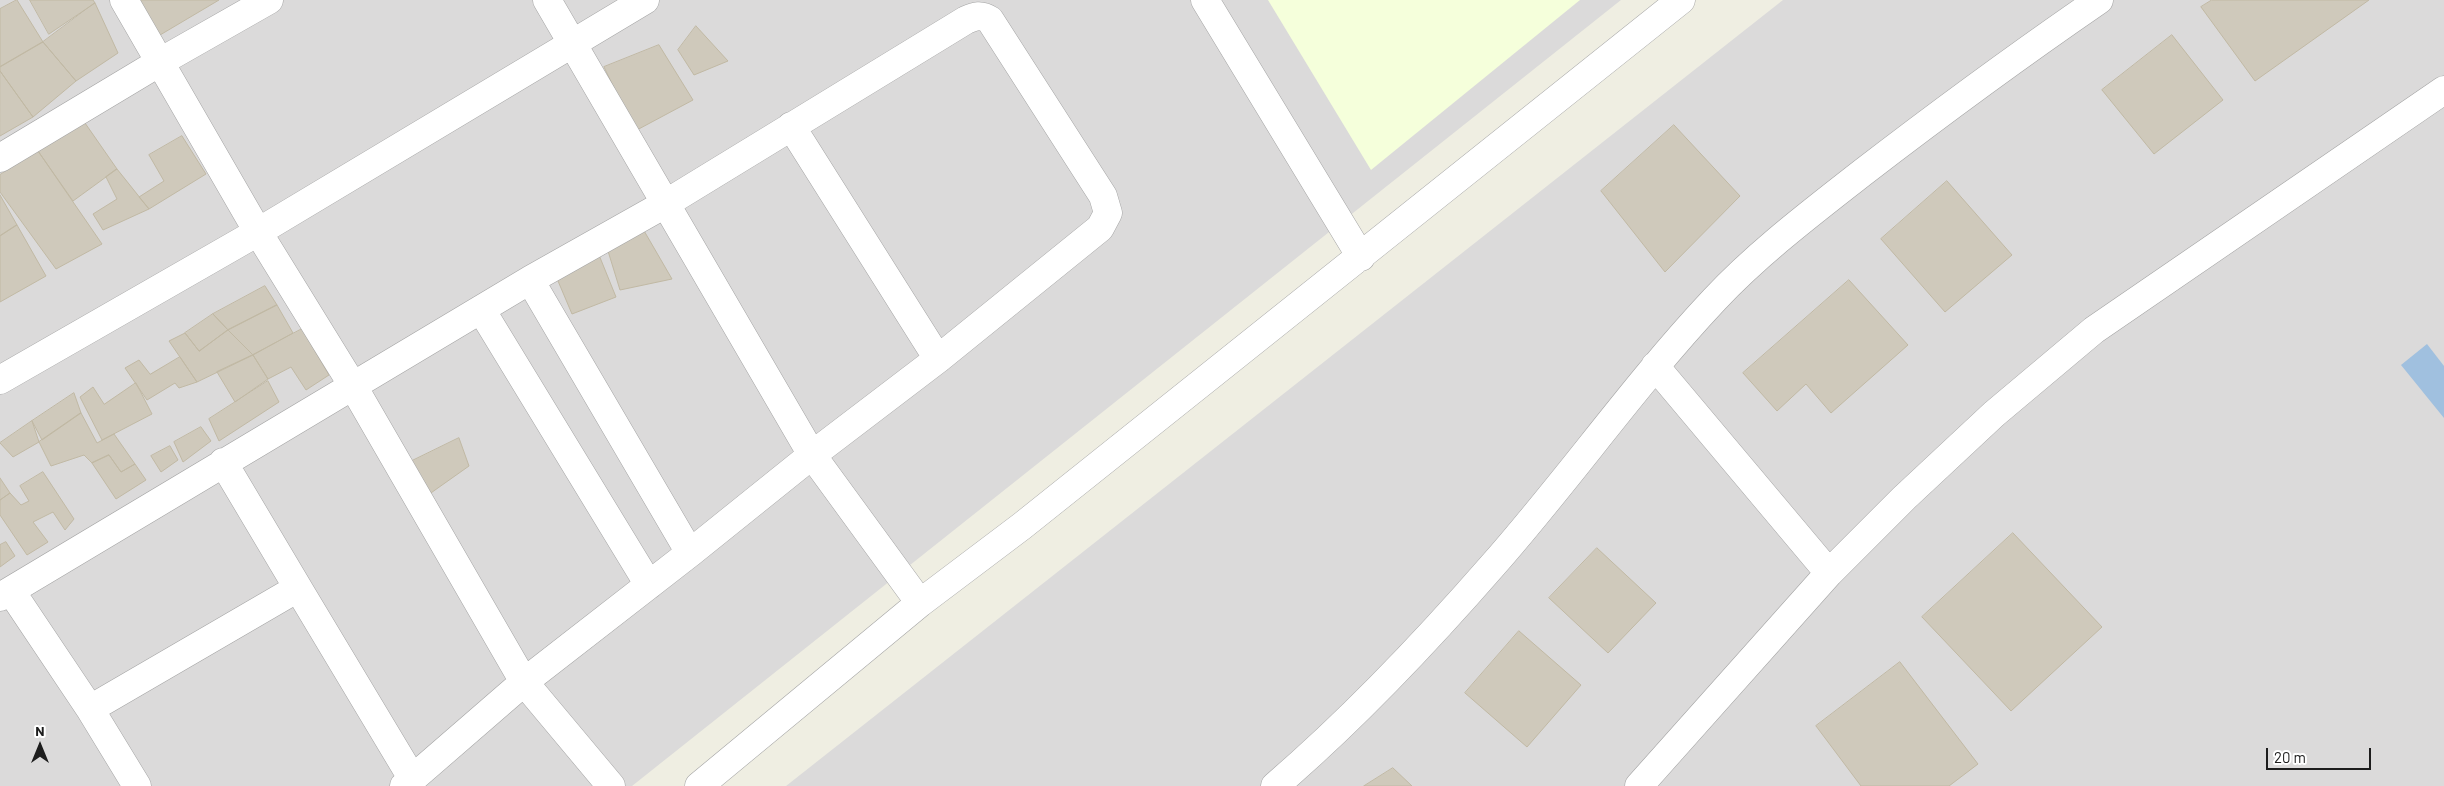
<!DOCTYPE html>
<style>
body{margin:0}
#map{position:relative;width:2444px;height:786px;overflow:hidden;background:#efeee2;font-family:Barlow,sans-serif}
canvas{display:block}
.north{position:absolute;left:15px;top:721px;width:50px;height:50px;-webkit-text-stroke:4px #fff;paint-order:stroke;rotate:0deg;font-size:14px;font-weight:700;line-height:20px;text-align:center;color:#1d1d1d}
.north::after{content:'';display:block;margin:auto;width:18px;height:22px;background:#1d1d1d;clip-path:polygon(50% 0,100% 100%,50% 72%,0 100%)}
.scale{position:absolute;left:2266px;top:748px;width:105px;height:22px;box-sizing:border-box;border:2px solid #1d1d1d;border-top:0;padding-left:6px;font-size:15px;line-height:18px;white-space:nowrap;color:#1d1d1d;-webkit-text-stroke:4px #fff;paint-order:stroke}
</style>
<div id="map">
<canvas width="2444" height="786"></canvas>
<div class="north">N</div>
<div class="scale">20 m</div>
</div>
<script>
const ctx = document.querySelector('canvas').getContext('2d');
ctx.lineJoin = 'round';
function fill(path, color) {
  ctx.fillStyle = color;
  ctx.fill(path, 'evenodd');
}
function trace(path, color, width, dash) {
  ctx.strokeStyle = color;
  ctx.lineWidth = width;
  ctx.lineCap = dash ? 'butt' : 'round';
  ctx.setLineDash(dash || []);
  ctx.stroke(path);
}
const residential = new Path2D(`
 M 0,0 L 1621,0 L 632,786 L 0,786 Z
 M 1783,0 L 2444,0 L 2444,786 L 786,786 Z`);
const education = new Path2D(`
 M 1268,0 L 1580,0 L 1371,170 Z`);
const water = new Path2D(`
 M 2427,344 L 2444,366 L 2444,418 L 2401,365 Z`);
const building = new Path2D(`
 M 17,0 L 43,42 L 0,67 L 0,9 Z
 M 30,0 L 93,0 L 95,3 L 49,34 Z
 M 132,0 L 219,0 L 155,38 Z
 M 2212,0 L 2369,0 L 2255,81 L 2201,7 Z
 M 95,3 L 118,53 L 76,81 L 43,42 Z
 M 696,26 L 728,61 L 694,75 L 678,50 Z
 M 2172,35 L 2223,100 L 2154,154 L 2102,90 Z
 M 43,42 L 76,81 L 33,117 L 0,71 L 0,67 Z
 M 659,45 L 693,100 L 635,131 L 604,67 Z
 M 0,71 L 33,117 L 0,136 Z
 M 85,123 L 117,169 L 73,201 L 38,151 Z
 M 1674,125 L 1740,196 L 1665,272 L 1601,191 Z
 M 182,136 L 206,174 L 149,209 L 139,197 L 164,181 L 149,155 Z
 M 38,151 L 102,244 L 56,269 L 0,192 L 0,175 Z
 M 117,169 L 149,209 L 103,230 L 93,214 L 117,199 L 106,177 Z
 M 1947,181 L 2012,255 L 1945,312 L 1881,239 Z
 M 0,195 L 17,225 L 0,236 Z
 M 17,225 L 46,276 L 0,302 L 0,236 Z
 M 643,229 L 672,279 L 620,290 L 608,251 Z
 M 599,255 L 616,297 L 572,314 L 558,281 Z
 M 1849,280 L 1908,345 L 1831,413 L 1806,384 L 1777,411 L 1743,373 Z
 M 265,286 L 277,305 L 228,330 L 213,314 Z
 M 277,305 L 293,333 L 253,355 L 228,330 Z
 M 213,314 L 228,330 L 199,351 L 185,333 Z
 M 302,329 L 329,375 L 306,390 L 291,367 L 268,379 L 253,355 Z
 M 228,330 L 253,355 L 197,382 L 169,341 L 185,333 L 199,351 Z
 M 253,355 L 268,379 L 235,402 L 217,372 Z
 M 180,357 L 197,382 L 179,388 L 175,383 L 147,400 L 125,368 L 139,360 L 150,374 Z
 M 268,381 L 279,402 L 219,441 L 209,419 Z
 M 136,383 L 152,414 L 102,440 L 80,397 L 93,387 L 104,404 Z
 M 74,393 L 81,413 L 42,440 L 32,421 Z
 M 81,413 L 97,443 L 114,434 L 135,464 L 121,472 L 109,455 L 92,463 L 84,455 L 51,466 L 39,442 Z
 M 32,421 L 39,442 L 13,457 L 0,443 Z
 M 201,427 L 211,441 L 183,462 L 174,442 Z
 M 459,438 L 469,466 L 428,495 L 412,461 Z
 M 170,446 L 178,460 L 161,472 L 151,456 Z
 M 109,455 L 121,472 L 135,464 L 146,480 L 116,499 L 92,463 Z
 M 43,472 L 74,519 L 65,530 L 53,512 L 33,522 L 48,542 L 27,555 L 0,515 L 0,500 L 10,493 L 21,505 L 29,501 L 20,486 Z
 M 0,478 L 10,493 L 0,500 Z
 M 2013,533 L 2102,627 L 2011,711 L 1922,617 Z
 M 6,542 L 15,556 L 0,567 L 0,545 Z
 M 1597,548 L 1656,603 L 1608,653 L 1549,598 Z
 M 1519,631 L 1581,685 L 1527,747 L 1465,693 Z
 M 1900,662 L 1978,764 L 1949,786 L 1861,786 L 1816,726 Z
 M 1393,768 L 1412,786 L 1364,786 Z`);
const minor = new Path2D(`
 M 124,0 L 258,232 L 353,386 L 524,682 L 611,786
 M 547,0 L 812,455 L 920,603
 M 1205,0 L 1361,257
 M 791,126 L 938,359
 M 0,158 L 160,62 L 269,0
 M 530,280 L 690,553
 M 482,311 L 649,585
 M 1655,366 L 1829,573
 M 0,380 L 258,232 L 645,0
 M 223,462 L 298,588
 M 11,591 L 90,709 L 137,786
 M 0,597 L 530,280 L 665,204 L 966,20 C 975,16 981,14 990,20 L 1103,196 L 1108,213 L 1100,228 L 938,359 L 812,455 L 690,553 L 524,682 L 404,786
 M 90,709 L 298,588 L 412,778
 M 699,786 L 920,603 L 1022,526 L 1681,0
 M 1275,786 C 1353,719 1425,643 1493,565 C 1569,479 1635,384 1714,300 C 1758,253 1811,213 1862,173 C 1940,113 2019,55 2099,0
 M 1639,786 L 1829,573 L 1904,498 L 1994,414 L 2094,330 L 2444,90`);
fill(residential, '#dbdada');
fill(education, '#f5ffdb');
fill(water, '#a0c0df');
fill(building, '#cfc9bb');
trace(building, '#c1b9a4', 1);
trace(minor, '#a4a4a4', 29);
trace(minor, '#fff', 28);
</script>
